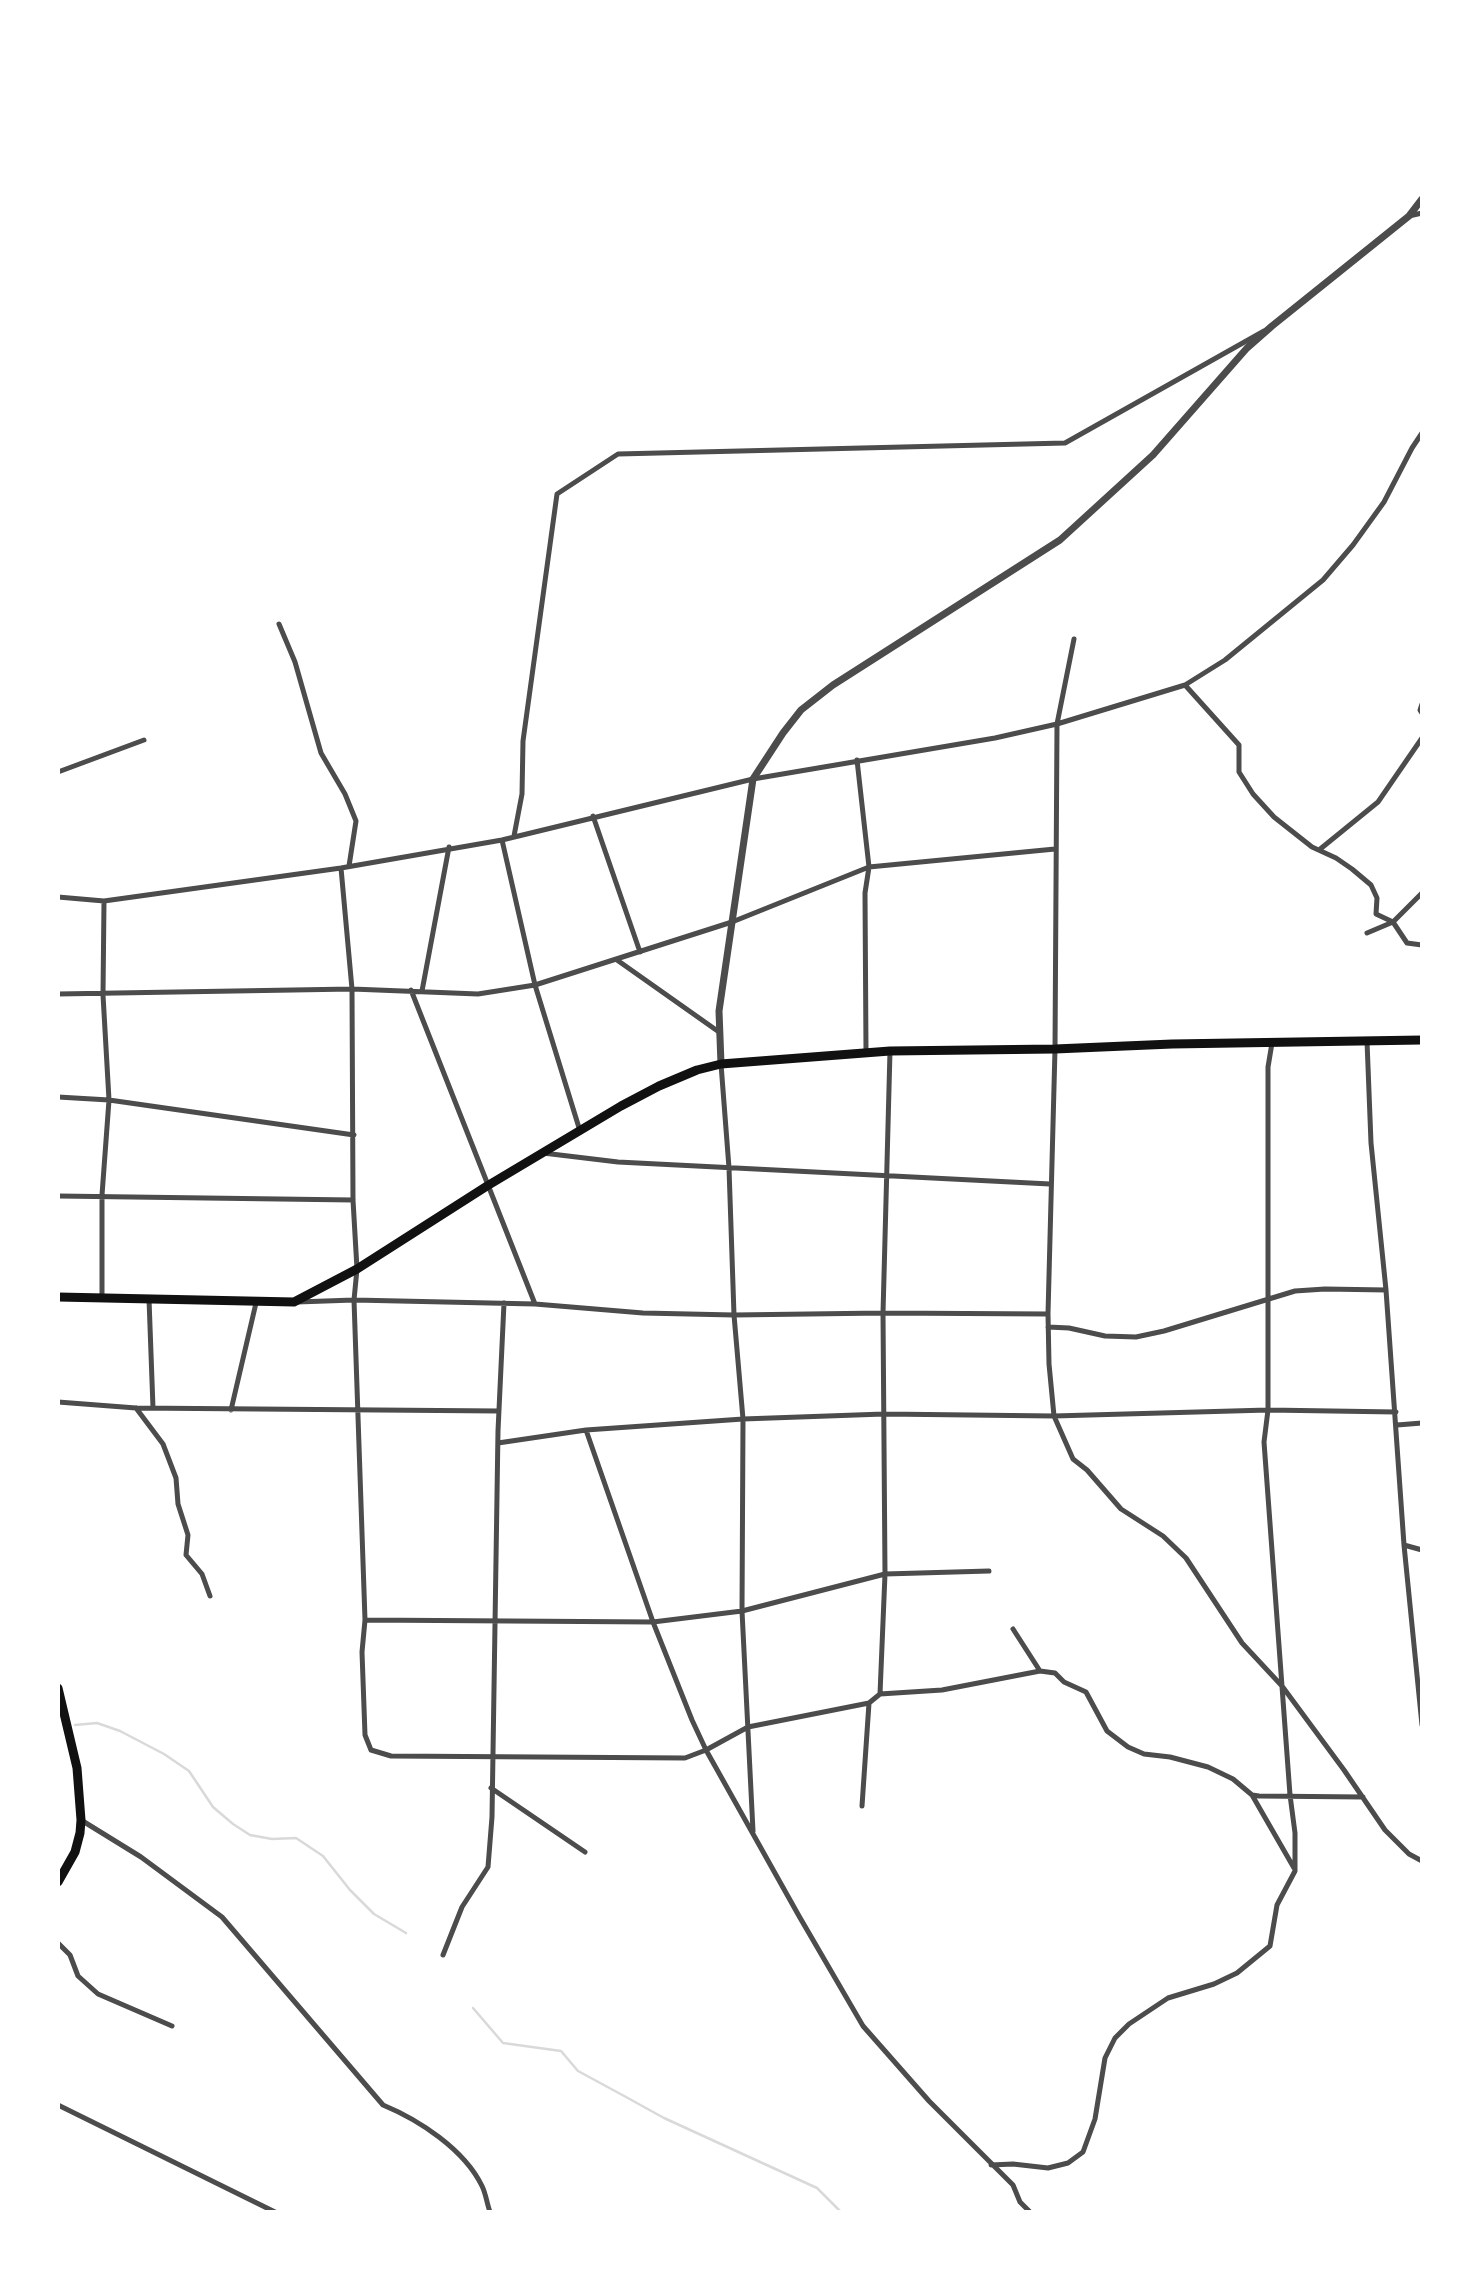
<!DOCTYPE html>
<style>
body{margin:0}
#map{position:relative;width:1480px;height:2270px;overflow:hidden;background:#fff;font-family:"Titillium Web",sans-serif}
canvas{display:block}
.frame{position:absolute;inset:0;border:60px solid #fff;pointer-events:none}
</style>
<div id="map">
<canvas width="1480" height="2270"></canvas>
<div class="frame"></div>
</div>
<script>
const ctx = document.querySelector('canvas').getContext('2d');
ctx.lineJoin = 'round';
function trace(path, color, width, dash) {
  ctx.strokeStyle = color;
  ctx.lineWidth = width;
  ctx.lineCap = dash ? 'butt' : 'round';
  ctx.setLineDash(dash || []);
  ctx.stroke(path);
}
const stream = new Path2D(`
 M75,1725L97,1723L120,1731L164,1754L189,1771L213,1807L233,1824L250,1835L272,1839L296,1838L323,1856L350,1890L374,1914L406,1933
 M473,2008L503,2043L561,2051L578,2071L626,2097L664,2118L817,2188L841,2212`);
const minor = new Path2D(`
 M1409,216L1422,213
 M279,624L295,662L321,753L345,794L356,821L349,866
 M1074,639L1057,724L1055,1049L1048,1314L1049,1364L1054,1416L1073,1459L1087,1470L1121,1509L1163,1536L1186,1558L1242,1643L1282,1686L1344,1770L1385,1830L1409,1854L1422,1861
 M1185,685L1239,745V772L1253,794L1274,817L1312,847L1336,858L1352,869L1371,885L1377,898L1376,914L1393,922L1407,943L1422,945
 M1422,704L1420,710L1422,713
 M857,760L869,867L865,893L866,1052
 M58,772L144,740
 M593,816L640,952
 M514,836L522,794L523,741L557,494L618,454L1065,443L1264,331
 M502,840L535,985L580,1131
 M1319,850L1378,802L1422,738
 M341,868L352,989L353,1200L357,1269L354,1300L365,1620L362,1652L365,1735L371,1750L391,1756L685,1758L706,1750L748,1727L869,1703
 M58,897L104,901L341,868L502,840L753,779L995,738L1057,724L1185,685L1225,660L1323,580L1353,545L1384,502L1412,448L1422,433
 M1367,933L1393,922L1422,893
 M617,960L719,1032
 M411,990L535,1304
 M422,991L449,847
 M58,994L352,989L478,994L535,985L732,922L869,867L1055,849
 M1367,1041L1371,1143L1386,1290L1404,1545L1422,1725
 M721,1064L729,1168L734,1315L743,1419L742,1611L753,1831
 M58,1097L109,1100L354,1135
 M543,1153L618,1162L1050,1184
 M58,1196L353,1200
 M102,1297V1195L109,1100L103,995L104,901
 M149,1299L153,1408
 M297,1302L354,1300L535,1304L643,1313L734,1315L883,1313L1048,1314
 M1048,1327L1069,1328L1105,1336L1136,1337L1164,1331L1295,1291L1325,1289L1386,1290
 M58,1402L136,1408L499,1411
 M136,1408L163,1444L176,1478L178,1504L188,1535L186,1555L202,1574L210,1596
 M231,1410L256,1303
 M1397,1425L1422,1423
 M586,1430L653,1622L692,1720L706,1750L799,1916L863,2026L929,2101L1013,2185L1020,2202L1030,2212
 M498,1443L586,1430L743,1419L884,1414L1054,1416L1268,1410L1396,1412
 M1404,1545L1422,1550
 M365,1620L653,1622L742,1611L885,1574L989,1571
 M1040,1671L1055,1673L1064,1682L1086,1692L1107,1731L1128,1747L1144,1754L1170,1757L1208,1767L1233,1779L1252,1795L1259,1796L1363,1797
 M880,1694L942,1690L1040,1671L1013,1629
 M491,1788L585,1852
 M1252,1795L1294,1868
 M862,1806L869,1703L880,1694L885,1574L883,1313L890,1051
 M81,1820L141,1857L222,1917L383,2105C419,2120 464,2149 482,2186C486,2194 487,2204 490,2212
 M58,1943L70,1955L78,1976L98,1994L172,2026
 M443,1955L462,1907L488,1867L492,1817L498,1431L504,1303
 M58,2105L275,2212
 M991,2165L1013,2164L1048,2168L1068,2163L1083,2152L1095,2119L1105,2058L1115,2038L1129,2024L1168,1998L1214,1984L1237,1973L1270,1946L1277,1905L1295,1871V1833L1290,1795L1264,1442L1268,1410V1067L1272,1043`);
const tertiary = new Path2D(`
 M721,1064L719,1011L753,779L783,733L801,710L833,685L1060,540L1153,455L1247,348L1272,326L1409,216L1422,199`);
const primary = new Path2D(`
 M58,1297L294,1302L357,1269L487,1186L621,1106L659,1086L697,1070L721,1064L890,1051L1055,1049L1172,1044L1422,1040
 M58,1688L77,1768L81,1820L80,1833L75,1852L58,1882`);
trace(stream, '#d9d9d9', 2.5);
trace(minor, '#4c4c4c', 5);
trace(tertiary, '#4c4c4c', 7);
trace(primary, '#111', 9);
</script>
